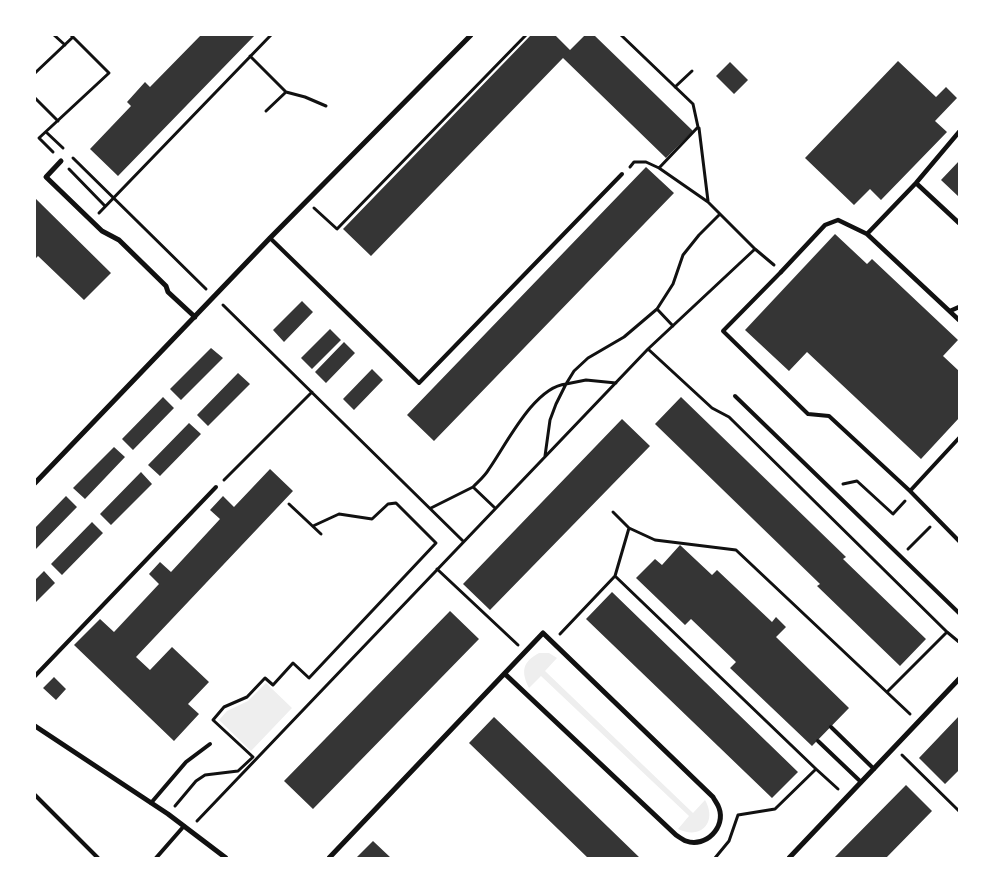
<!DOCTYPE html>
<style>
body{margin:0}
#map{position:relative;width:994px;height:893px;overflow:hidden;background:#fff;font-family:Jost,sans-serif}
canvas{display:block}
.frame{position:absolute;inset:0;border:36px solid #fff;pointer-events:none}
</style>
<div id="map">
<canvas width="994" height="893"></canvas>
<div class="frame"></div>
</div>
<script>
const ctx = document.querySelector('canvas').getContext('2d');
ctx.lineJoin = 'round';
function fill(path, color) {
  ctx.fillStyle = color;
  ctx.fill(path, 'evenodd');
}
function trace(path, color, width, dash) {
  ctx.strokeStyle = color;
  ctx.lineWidth = width;
  ctx.lineCap = dash ? 'butt' : 'round';
  ctx.setLineDash(dash || []);
  ctx.stroke(path);
}
const green = new Path2D(`
 M539,653H549L557,658L545,671L693,813L705,800C718,823 700,840 678,829L689,816L541,676L529,688C521,672 522,662 539,653Z
 M266,683L292,708L251,751L219,720L227,711L248,701Z`);
const building = new Path2D(`
 M201,35H255L118,176L90,149L131,106L127,102L145,82L150,87Z
 M531,35H555L570,50L585,35H594L693,131L666,158L563,58L371,256L343,229Z
 M898,61L936,97L946,87L957,98L935,121L947,132L881,200L870,189L854,205L805,158Z
 M730,62L748,80L734,94L716,76Z
 M959,161V197L941,180Z
 M646,167L674,193L434,441L407,415Z
 M35,198L111,273L84,300L38,256L35,259Z
 M835,234L867,264L872,259L958,340L943,356L959,371V418L921,459L807,352L789,371L745,330Z
 M302,301L313,312L284,342L273,330Z
 M330,329L341,340L312,369L301,358Z
 M344,342L355,353L326,383L315,372Z
 M211,348L223,358L181,400L170,389Z
 M372,369L383,380L354,410L343,399Z
 M238,373L250,384L208,426L197,415Z
 M163,397L174,408L133,450L122,439Z
 M681,397L846,557L843,559L926,639L900,666L817,586L820,584L655,424Z
 M622,419L650,446L490,610L463,584Z
 M189,423L201,434L160,476L148,465Z
 M114,447L125,457L85,499L73,488Z
 M270,469L293,491L136,657L150,670L172,647L209,682L188,704L199,714L174,741L74,645L100,619L114,632L159,584L149,574L160,562L171,572L220,519L210,510L223,496L234,507Z
 M141,472L152,484L111,525L100,514Z
 M66,496L77,507L35,550V528Z
 M92,522L103,533L62,575L51,564Z
 M680,545L712,575L717,570L772,622L776,617L786,627L776,637L849,708L812,746L730,668L736,662L691,619L685,625L636,578L655,559L662,565Z
 M44,571L55,583L35,603V580Z
 M612,592L798,772L772,798L586,619Z
 M450,611L479,639L313,809L284,781Z
 M54,677L66,689L56,700L43,688Z
 M959,716V770L945,784L919,758Z
 M494,717L544,765L640,858H588L469,743Z
 M906,785L932,811L886,858H834Z
 M373,841L391,858H356Z`);
const path = new Path2D(`
 M54,35L65,45
 M621,35L693,104L698,127L659,168
 M250,56L286,92
 M35,73L73,37
 M675,87L692,71
 M35,98L58,121
 M266,111L286,92L305,97L326,106
 M699,128L708,201
 M46,132L63,148
 M53,152L39,138L109,73L71,35
 M73,158L206,289
 M630,167L634,162H646L659,168L708,202L755,249
 M69,169L105,206
 M314,208L337,229L526,35
 M99,213L271,35
 M223,305L463,541
 M657,309L673,326
 M648,349L712,408L729,417L947,632
 M545,456L550,420L556,404L566,384L586,380L616,383
 M224,480L312,392
 M843,484L857,481L893,514L905,501
 M473,487C479,481 485,476 489,469C506,445 534,387 566,384L574,371L588,358L624,337L657,309L673,284L683,255L699,235L720,214
 M289,504L321,534
 M431,508L473,487L495,508
 M629,528L655,540L736,550L910,714
 M908,549L930,527
 M437,569L518,645
 M615,576L816,769
 M560,634L615,576L629,528L613,512
 M887,692L947,632L959,642
 M902,755L959,811
 M175,806L196,781L205,775L238,771L253,757L213,720L224,707L247,697L265,678L273,685L293,663L309,678L436,543L396,503L388,504L372,519L339,514L313,526
 M197,821L648,349L755,249L774,265
 M715,858L729,841L738,815L775,809L816,769L838,789`);
const service = new Path2D(`
 M270,238L419,383L622,174
 M781,272L723,331L808,414L829,416L910,491L959,541
 M735,396L959,613
 M910,491L959,438
 M35,676L216,487
 M831,727L874,769
 M818,741L861,782
 M35,795L98,858
 M151,803L186,762L210,744
 M156,858L184,826`);
const pedestrian = new Path2D(`
 M916,183L959,223
 M867,234L916,183L959,132
 M781,272L825,225L838,220L867,234L959,320
 M950,311L959,307`);
const minor = new Path2D(`
 M61,161L46,177L102,231L119,240L166,286L168,292L195,317
 M35,483L270,238L471,35
 M35,726L168,814L226,858
 M329,858L543,633L713,797C715,801 718,804 719,808C726,827 706,848 686,841C683,840 679,837 676,835L505,674
 M789,858L959,679`);
fill(green, '#eee');
fill(building, '#353535');
trace(path, '#111', 3);
trace(service, '#111', 4);
trace(pedestrian, '#111', 4.5);
trace(minor, '#111', 5);
</script>
